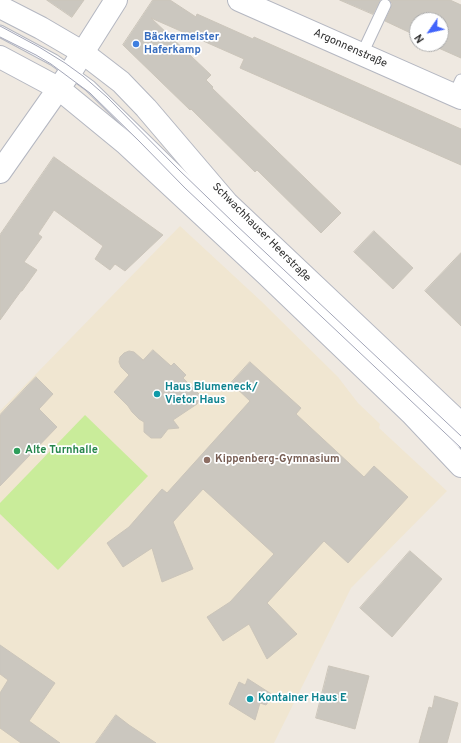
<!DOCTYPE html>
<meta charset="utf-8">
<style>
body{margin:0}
#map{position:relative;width:461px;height:743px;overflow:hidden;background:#efe9e1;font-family:Overpass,sans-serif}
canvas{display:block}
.north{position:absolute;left:409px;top:12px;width:40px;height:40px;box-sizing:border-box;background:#fff;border:1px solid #ababab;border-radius:50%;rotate:236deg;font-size:11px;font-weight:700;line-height:16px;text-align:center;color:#2e2e2e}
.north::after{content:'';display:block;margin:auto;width:14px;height:18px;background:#4264fb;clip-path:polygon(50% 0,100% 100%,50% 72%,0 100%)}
</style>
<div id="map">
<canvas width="461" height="743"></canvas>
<div class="north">N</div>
</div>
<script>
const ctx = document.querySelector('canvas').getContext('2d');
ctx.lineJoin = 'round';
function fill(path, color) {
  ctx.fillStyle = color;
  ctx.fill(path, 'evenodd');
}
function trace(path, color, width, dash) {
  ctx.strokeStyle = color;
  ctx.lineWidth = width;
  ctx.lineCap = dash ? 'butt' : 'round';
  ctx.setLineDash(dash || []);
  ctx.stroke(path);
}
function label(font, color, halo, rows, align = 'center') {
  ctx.font = font + ' Overpass,sans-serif';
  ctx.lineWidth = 3.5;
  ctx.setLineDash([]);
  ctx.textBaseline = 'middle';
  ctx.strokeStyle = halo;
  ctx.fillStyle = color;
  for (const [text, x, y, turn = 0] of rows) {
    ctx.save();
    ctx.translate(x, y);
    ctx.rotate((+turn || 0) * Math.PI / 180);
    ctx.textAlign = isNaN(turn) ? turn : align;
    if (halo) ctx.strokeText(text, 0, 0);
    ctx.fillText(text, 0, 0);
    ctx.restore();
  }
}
const education = new Path2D(`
 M180,226L261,301L338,377L358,403L380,424L379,428L447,491L351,588L274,743H0V411Z`);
const pitch = new Path2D(`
 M85,415L148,476L58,570L0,514V503Z`);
const building = new Path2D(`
 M47,0H84L72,17Z
 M153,0H170L196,17L197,14L253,39L254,37L461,129V165L240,68L244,59L151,18L211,75L206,80L213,87L212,88L341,213L321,233L257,170L255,172L191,109L190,110L123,45Z
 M340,0H380L373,14Z
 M390,0H450L461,5V58L434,46L435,44H441V20H417V36L385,21L391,8L392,4Z
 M54,157L163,235L125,271L115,264L110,270L95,259L103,246L54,210L38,234L42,237L24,262L37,270L22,291H21L0,320V235Z
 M374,231L413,268L393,289L354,252Z
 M461,253V326L425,291Z
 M153,350L171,366L174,363L186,375L183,378L200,395L197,399L199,401L197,404L173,420L179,428L168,429L161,438H151L144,432V422L139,419L132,412L128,406L114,392L129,375L121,367L119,362L120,357L124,353L129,351L134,352L143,360Z
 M250,362L301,408L296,414L364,477L374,466L408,497L348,563L324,541L267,603L297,634L267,659L249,624L223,641L207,617L230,602L274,554L203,489L173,522L193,569L162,582L152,548L123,567L107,543L129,527L162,489L167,493L250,401L231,383Z
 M36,377L53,394L39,409L57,427L0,486V415Z
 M410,551L442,579L392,637L360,608Z
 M0,645L55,683L29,721L60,743H21L0,728V693L8,680L0,674Z
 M329,666L369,676L355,729L316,718Z
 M248,679L273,695L266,705L260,703L255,720L229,704L239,682L245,685Z
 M435,696L458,703L447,743H419L429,707L432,708Z
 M116,715L129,725L156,743H96Z`);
const service = new Path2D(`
 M0,31L54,60L90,86L225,218L461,442
 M362,54L385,5
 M454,95L461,80`);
const minor = new Path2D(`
 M239,0L461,98
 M0,172L73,68L116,0`);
const secondary = new Path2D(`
 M0,7L41,28L82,52L121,82L146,108L227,203L461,424
 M0,57L58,88L125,143L266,274L411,413L461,466`);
const tram = new Path2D(`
 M0,26L39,47L65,63L83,76L107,97L179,170L235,224L461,436
 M0,37L36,55L51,64L90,93L139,141L185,188L461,448`);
const markers = [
 [136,44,4,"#3f7fe0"],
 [157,394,4,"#0f9aa8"],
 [17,451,4,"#2e9e5b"],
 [207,460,4,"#8d6e63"],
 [250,699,4,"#0f9aa8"]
];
const shopNames = [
 ["Bäckermeister",144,38],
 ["Haferkamp",144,51]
];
const streetNames = [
 ["Argonnenstraße",350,49,24],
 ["Schwachhauser Heerstraße",261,233,45]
];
const cultureNames = [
 ["Haus Blumeneck/",165,388],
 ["Vietor Haus",165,401],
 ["Kontainer Haus E",258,699]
];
const leisureNames = [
 ["Alte Turnhalle",25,451]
];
const educationNames = [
 ["Kippenberg-Gymnasium",215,460]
];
fill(education, '#f0e6d1');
fill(pitch, '#c9ec9a');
fill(building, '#cbc7bf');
trace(building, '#cbc5ba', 1);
trace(service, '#b4b7c1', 13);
trace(minor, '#b4b7c1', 24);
trace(secondary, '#b4b7c1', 24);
trace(service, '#fff', 11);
trace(minor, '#fff', 22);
trace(secondary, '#fff', 22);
trace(tram, '#a3a6b8', 1);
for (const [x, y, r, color] of markers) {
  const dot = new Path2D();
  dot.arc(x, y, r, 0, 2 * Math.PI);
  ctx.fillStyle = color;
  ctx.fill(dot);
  trace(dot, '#fff', 1.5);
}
label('bold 11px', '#366cbe', '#fff', shopNames, 'left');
label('11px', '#2e2e2e', '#fff', streetNames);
label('bold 11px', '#0d838f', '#fff', cultureNames, 'left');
label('bold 11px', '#27864d', '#fff', leisureNames, 'left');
label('bold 11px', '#785e54', '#fff', educationNames, 'left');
</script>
